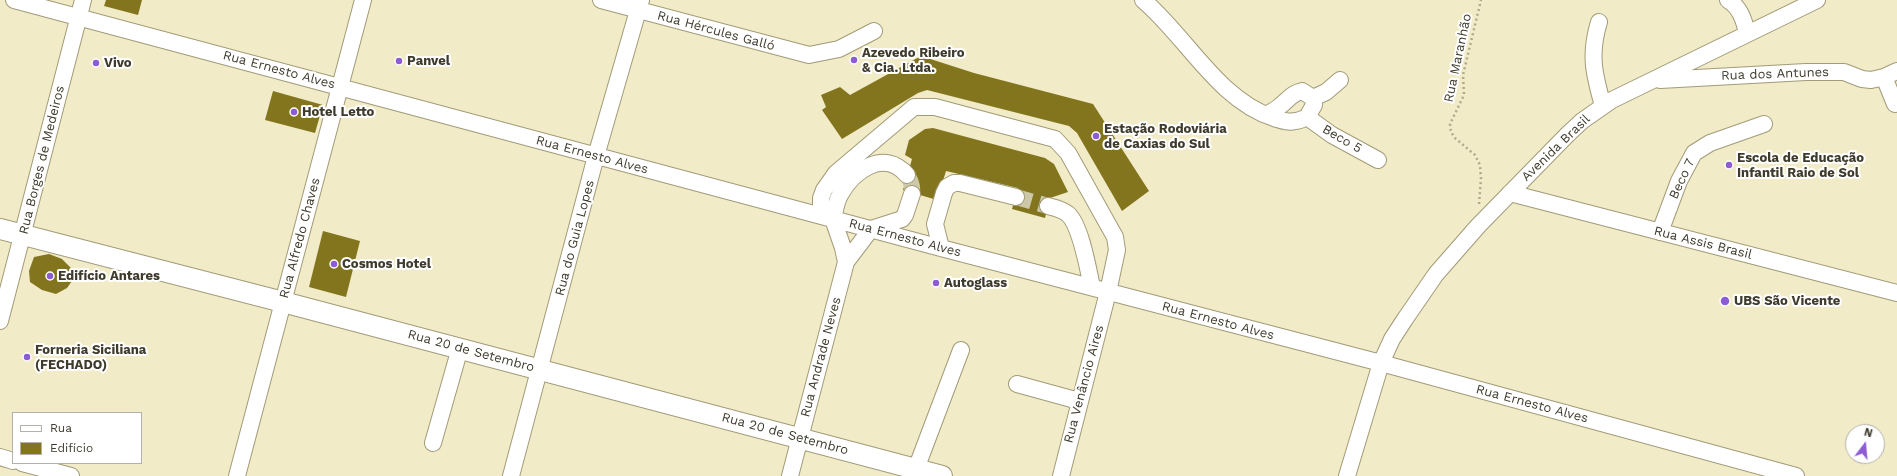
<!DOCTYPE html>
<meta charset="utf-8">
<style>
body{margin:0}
#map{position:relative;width:1897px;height:476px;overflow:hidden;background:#f1ebc7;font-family:"Work Sans",sans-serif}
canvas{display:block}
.legend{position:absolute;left:12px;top:412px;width:130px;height:52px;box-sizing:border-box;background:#fff;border:1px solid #b2b1ab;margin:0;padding:5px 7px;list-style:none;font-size:12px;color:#3e3b2d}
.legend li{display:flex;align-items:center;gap:8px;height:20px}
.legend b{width:20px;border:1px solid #b2b1ab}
.north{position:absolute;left:1845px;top:424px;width:40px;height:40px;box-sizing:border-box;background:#fff;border:1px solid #b2b1ab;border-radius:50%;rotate:16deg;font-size:11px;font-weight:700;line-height:16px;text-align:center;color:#3e3b2d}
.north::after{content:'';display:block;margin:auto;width:14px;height:18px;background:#8c5cd5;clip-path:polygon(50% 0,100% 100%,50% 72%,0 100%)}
</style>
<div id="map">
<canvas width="1897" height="476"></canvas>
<ul class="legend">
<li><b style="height:5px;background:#fff"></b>Rua</li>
<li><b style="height:11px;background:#83751e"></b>Edifício</li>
</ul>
<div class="north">N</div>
</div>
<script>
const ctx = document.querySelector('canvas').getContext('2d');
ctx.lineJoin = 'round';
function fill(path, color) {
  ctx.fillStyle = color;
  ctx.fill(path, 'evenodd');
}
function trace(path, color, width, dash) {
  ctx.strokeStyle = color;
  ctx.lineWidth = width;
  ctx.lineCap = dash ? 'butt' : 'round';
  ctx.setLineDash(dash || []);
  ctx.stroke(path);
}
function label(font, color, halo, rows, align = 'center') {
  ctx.font = font + ' "Work Sans",sans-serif';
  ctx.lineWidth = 4;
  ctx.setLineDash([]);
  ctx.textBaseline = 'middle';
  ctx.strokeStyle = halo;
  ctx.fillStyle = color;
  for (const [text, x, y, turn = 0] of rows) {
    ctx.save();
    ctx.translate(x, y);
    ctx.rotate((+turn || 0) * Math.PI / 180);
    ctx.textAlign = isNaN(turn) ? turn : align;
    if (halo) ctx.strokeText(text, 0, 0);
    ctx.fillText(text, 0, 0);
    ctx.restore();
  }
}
const building = new Path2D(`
 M106,0H142L138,15L104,6Z
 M921,56L974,73L1093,104L1149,191L1122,211L1077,133L1069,126L927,90L918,93L842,139L822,110L826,107L821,95L840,87L850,95Z
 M273,91L323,105L315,133L265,120Z
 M933,128L1045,158L1054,164L1068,192L1050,198L1045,218L1012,209L1018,188L946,171L937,200L903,190L912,159L905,155L909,140L925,129Z
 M323,231L360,241L346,297L309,287Z
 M49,254L62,259L71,268L72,281L67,288L56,294L42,290L30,282L29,271L34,257Z`);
const minorTunnel = new Path2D(`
 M907,175C911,181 913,186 912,194
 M1016,197L1048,206`);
const path = new Path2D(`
 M1479,204L1481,179L1480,165L1475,155L1455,138L1451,132L1450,124L1464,95L1463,75L1481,0`);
const minor = new Path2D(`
 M14,0L941,248L1381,363L1796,476
 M601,0L809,55L839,49L874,31
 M1143,0C1186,36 1218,100 1274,118C1281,120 1288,123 1295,121C1299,121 1303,119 1307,117L1314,105L1313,98L1302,91C1292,93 1288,100 1280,106C1276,110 1271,112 1266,115
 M1728,0C1740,7 1744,20 1747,33
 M1599,22C1589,55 1594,74 1603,106
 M1884,77L1895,104
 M1660,80L1806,72H1844L1862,79L1871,80L1884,77L1897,71
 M1313,98L1326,92L1340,80
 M1307,117L1332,135L1378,160
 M1510,193L1897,293
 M1048,206C1056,208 1062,209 1068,214C1081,226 1088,269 1092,287
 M833,219C835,211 836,202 840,195C853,171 884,148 907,175
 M1660,232L1679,181L1694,153L1710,143L1764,124
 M941,248L935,224L944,193L947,187L954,183H960L1016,197
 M846,262L871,229L902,219L905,215L912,194
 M0,321L83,0
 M1017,384L1079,401
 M433,443L460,348
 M0,457L13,461
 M22,463L71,476
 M916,469L961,350
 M237,476L363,0
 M511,476L596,156L641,0
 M790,476L846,262L843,248L833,219L824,212L821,206V198L824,190L836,173L914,107H935L1055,139L1068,153L1115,237L1117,250L1108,292L1061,476
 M1347,476L1381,363L1392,339L1405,319L1436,274L1478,226L1568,134L1582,121L1612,100L1817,0`);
const major = new Path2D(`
 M0,229L283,302L942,476`);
const markers = [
 [854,60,4,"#8c5cd5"],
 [399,61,4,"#8c5cd5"],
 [96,63,4,"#8c5cd5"],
 [294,112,4,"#8c5cd5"],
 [1096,136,4,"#8c5cd5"],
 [1729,165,4,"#8c5cd5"],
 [334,264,4,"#8c5cd5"],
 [50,276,4,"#8c5cd5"],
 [936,283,4,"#8c5cd5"],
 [1725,301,5,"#8c5cd5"],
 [27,357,4,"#8c5cd5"]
];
const streetNames = [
 ["Rua Hércules Galló",716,31,15],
 ["Rua Maranhão",1458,58,-78],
 ["Rua Ernesto Alves",279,70,15],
 ["Rua dos Antunes",1775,74,-2],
 ["Beco 5",1342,139,30],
 ["Avenida Brasil",1556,148,-44],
 ["Rua Ernesto Alves",592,155,15],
 ["Rua Borges de Medeiros",42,160,-76],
 ["Beco 7",1682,179,-65],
 ["Rua Alfredo Chaves",300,238,-75],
 ["Rua do Guia Lopes",575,238,-75],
 ["Rua Ernesto Alves",905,238,15],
 ["Rua Assis Brasil",1703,243,14],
 ["Rua Ernesto Alves",1218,321,15],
 ["Rua 20 de Setembro",471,351,15],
 ["Rua Andrade Neves",821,357,-75],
 ["Rua Venâncio Aires",1084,384,-75],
 ["Rua Ernesto Alves",1532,404,15],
 ["Rua 20 de Setembro",785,434,15]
];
const poiNames = [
 ["Azevedo Ribeiro",862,53],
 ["& Cia. Ltda.",862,68],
 ["Panvel",407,61],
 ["Vivo",104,63],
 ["Hotel Letto",302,112],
 ["Estação Rodoviária",1104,129],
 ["de Caxias do Sul",1104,144],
 ["Escola de Educação",1737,158],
 ["Infantil Raio de Sol",1737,173],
 ["Cosmos Hotel",342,264],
 ["Edifício Antares",58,276],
 ["Autoglass",944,283],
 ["UBS São Vicente",1734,301],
 ["Forneria Siciliana",35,350],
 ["(FECHADO)",35,365]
];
fill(building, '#83751e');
trace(minorTunnel, '#cdc8a8', 16, [16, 8]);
trace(minor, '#a19b79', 18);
trace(major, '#a19b79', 22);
trace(path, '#afaa8e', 2.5, [2, 3]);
trace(minor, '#fff', 16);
trace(major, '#fff', 20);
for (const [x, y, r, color] of markers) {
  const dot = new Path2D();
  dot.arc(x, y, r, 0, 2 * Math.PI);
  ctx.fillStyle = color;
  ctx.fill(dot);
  trace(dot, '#fff', 1.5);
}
label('13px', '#3e3b2d', '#fff', streetNames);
label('bold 13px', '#3e3b2d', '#fff', poiNames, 'left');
</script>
